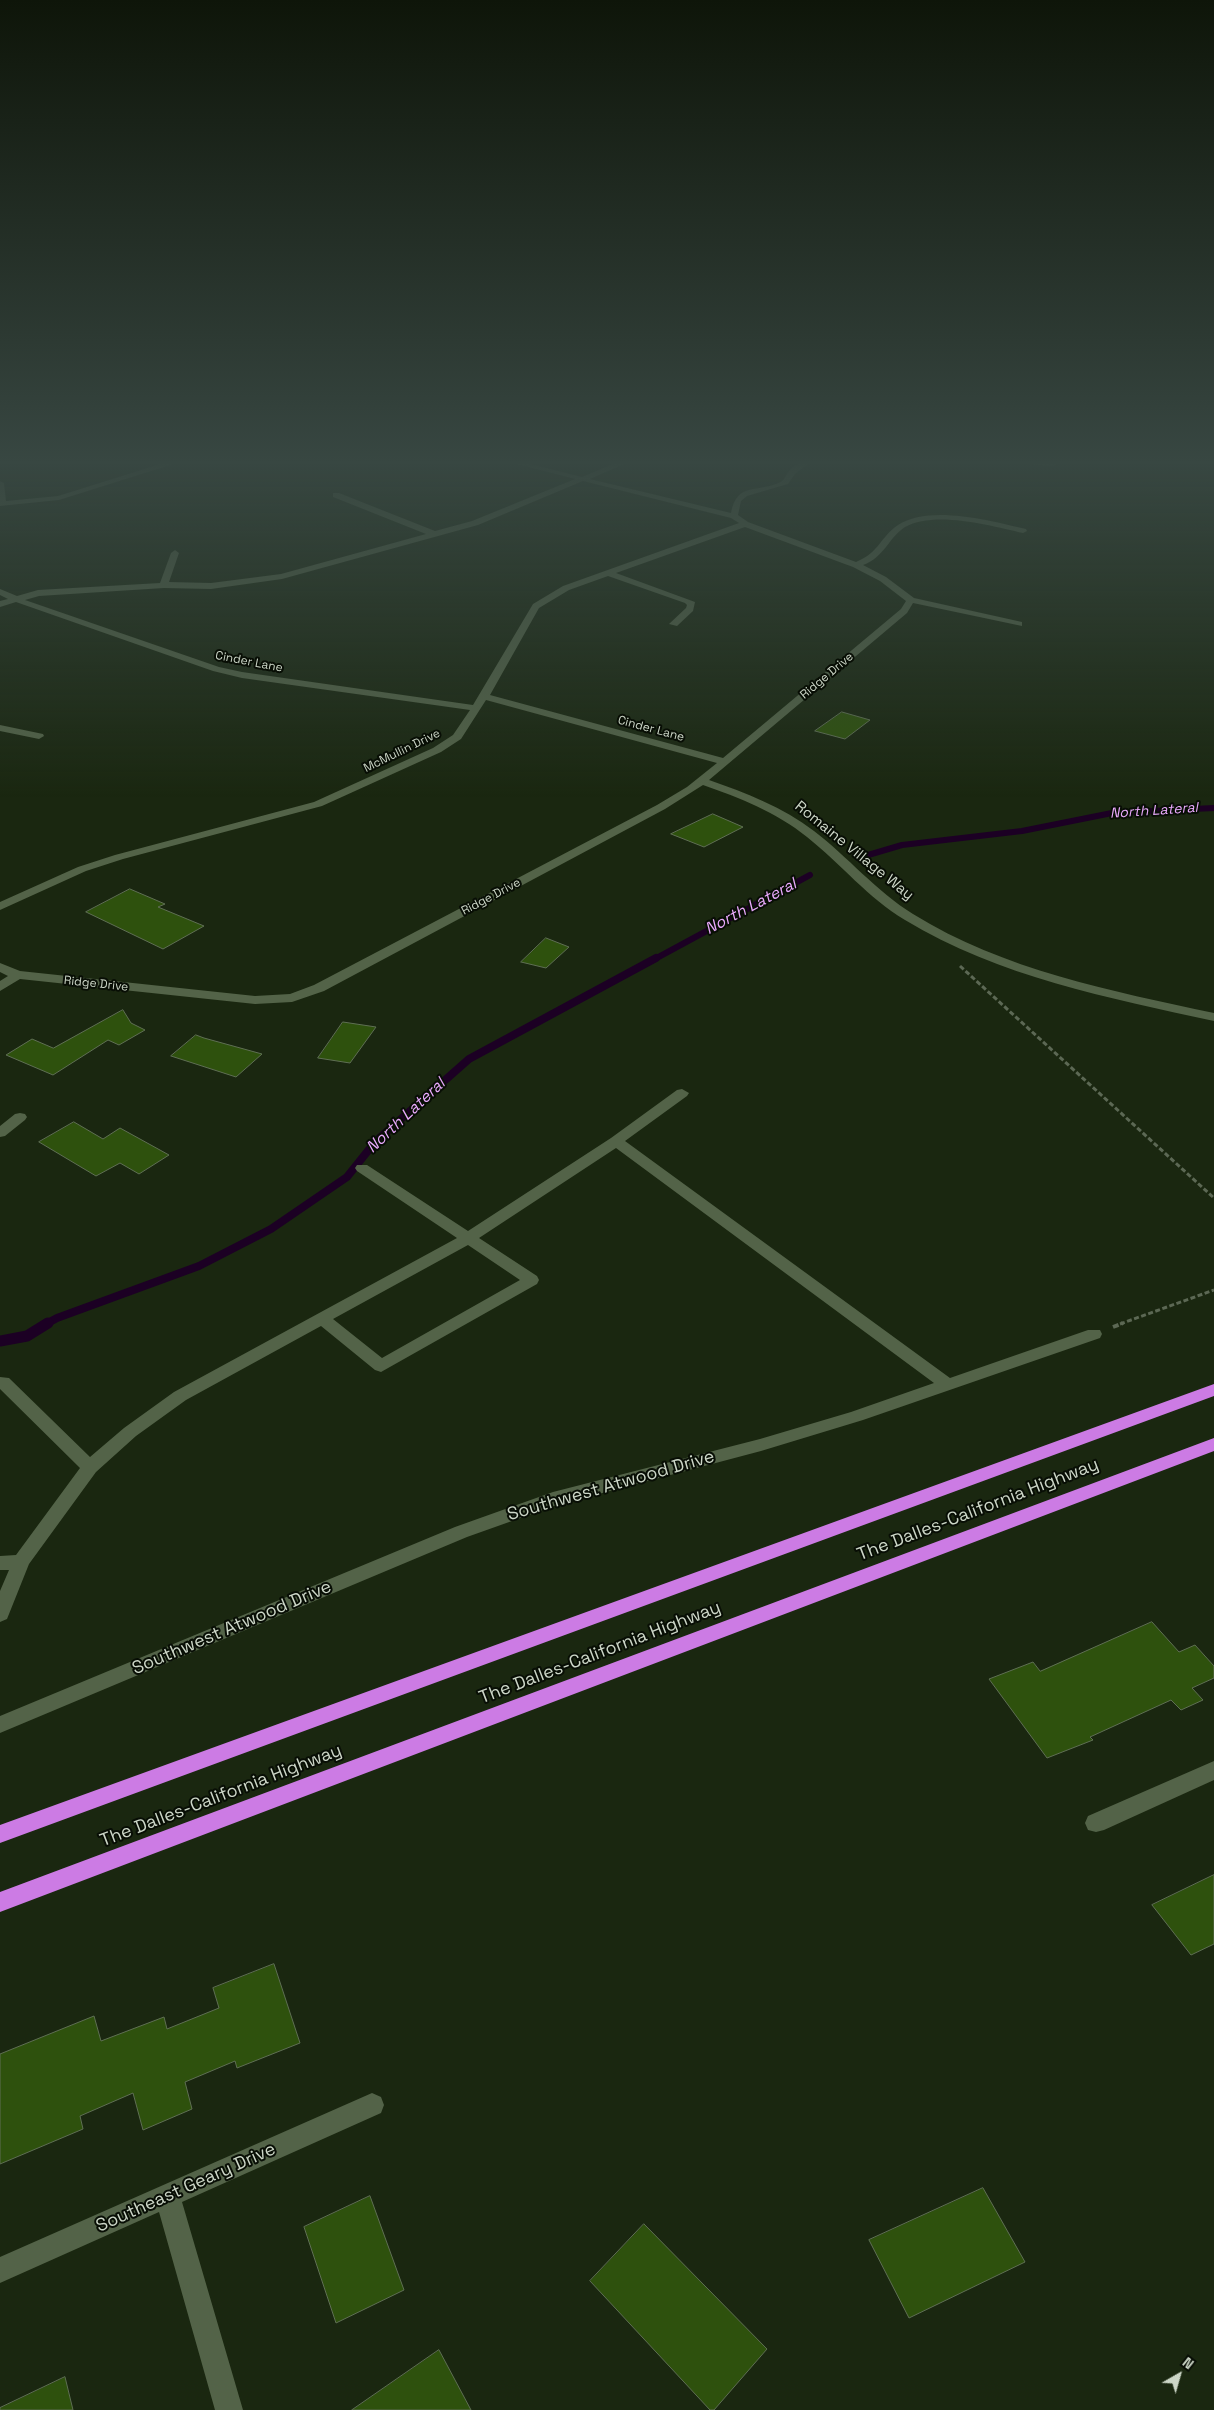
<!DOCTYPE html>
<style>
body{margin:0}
#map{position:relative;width:1214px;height:2410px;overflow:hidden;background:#1a2710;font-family:"Space Grotesk",sans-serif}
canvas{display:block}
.north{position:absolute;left:1154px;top:2350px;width:50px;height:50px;-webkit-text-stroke:4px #080e05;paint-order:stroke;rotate:38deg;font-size:14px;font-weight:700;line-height:20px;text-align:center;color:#ccd6c7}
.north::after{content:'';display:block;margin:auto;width:18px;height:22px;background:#ccd6c7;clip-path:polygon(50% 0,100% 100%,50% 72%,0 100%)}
</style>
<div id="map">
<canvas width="1214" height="2410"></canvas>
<div class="north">N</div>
</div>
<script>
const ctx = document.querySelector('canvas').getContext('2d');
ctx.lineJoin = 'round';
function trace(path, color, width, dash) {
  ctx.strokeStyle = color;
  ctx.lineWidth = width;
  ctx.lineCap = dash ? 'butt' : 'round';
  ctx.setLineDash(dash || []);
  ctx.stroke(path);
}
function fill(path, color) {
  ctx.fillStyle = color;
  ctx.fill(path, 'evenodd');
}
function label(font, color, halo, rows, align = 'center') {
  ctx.font = font + ' "Space Grotesk",sans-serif';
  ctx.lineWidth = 4;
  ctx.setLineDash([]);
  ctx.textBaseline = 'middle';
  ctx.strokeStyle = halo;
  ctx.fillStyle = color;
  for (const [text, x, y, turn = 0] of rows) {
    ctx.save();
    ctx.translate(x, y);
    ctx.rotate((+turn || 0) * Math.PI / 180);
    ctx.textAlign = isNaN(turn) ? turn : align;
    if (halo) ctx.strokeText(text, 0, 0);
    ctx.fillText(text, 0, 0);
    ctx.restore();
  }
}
const streamFar2 = new Path2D(`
 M858,858L902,845L1022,831L1112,813L1214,808
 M653,960L810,875`);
const streamFar1 = new Path2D(`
 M46,1324L57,1318L199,1266L271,1229L347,1177L375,1142L469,1059L656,958`);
const stream = new Path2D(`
 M0,1341L27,1336L48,1323`);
const building = new Path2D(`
 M842,712L870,720L845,739L815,731Z
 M713,814L743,827L704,847L671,834Z
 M130,889L165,904L158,907L204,926L163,949L86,912Z
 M546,938L569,947L546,968L521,962Z
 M123,1010L131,1023L145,1030L119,1045L108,1040L53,1075L6,1055L32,1039L53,1048Z
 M343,1022L376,1027L350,1063L318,1058Z
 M196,1035L204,1038L262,1054L236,1077L171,1056Z
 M74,1122L103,1139L120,1128L169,1155L139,1174L120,1163L96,1176L39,1142Z
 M1152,1622L1179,1652L1195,1645L1214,1666V1678L1192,1688L1203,1700L1181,1710L1171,1700L1090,1737L1093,1740L1047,1758L989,1679L1033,1662L1040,1671Z
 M1214,1875V1944L1191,1955L1152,1905Z
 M274,1964L300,2043L237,2068L235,2061L185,2082L192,2109L143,2130L133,2093L80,2116L83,2129L0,2164V2054L94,2016L101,2041L164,2017L167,2029L219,2008L213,1988Z
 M983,2188L1025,2262L909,2318L869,2240Z
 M370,2196L404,2290L336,2323L304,2227Z
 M644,2224L767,2349L714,2410H710L590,2281Z
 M439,2350L471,2410H352Z
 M65,2377L73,2410H0V2408Z`);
const pathFar1 = new Path2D(`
 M960,966L1214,1198
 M1120,1324L1214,1290`);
const path = new Path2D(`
 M1113,1327L1123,1323`);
const minor = new Path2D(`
 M173,460L180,462L59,500L0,506V481L4,483L6,501L58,496Z
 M501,460H515L582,477L622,460H633L590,479L731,513C737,480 760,494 782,481C785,479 786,474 789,471C795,464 803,460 813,460L795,474L788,484L747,496L741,501L738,515L748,522L856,562C880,552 880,537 898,525C929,504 992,521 1026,529L1027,531L1023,533C992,526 935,510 905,527C888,538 885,557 863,565L886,577L914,598L1022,622V626L913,603L907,613L709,780C746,793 783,807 814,831C848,857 876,891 913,914C1003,970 1112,991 1214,1013V1021C1109,998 999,977 905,920C868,898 841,864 807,837C776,812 740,798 703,785L665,809L324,991L292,1002L255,1004L20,979L0,991V981L8,976L0,972V963L20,971L255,996L290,994L314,985L657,805L687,787L717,763L486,700L461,739L441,752L322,806L123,859L86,871L0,910V902L78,867L115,855L314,802L433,748L453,735L470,710L242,678L213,671L16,602L0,607V601L8,599L0,595V589L17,596L38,590L160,583L171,553L175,550L179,553L169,582L211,583L281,574L426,534L333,497V493H339L435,531L472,521L575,479ZM583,481L731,518L739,523L563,586L533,604L473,705L242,672L219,667L25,600L39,596L164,588L211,589L282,579L478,525ZM745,527L853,567L880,581L906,601L901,609L723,758L490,695L539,608L569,590L608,576L685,603L687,605L686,608L669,624L677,626L693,611L695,602L616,573Z
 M980,460C996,460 1046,457 1057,464L1053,466Z
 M0,725L43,734L44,736L39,739L0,731Z
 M682,1089L689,1093L687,1096L625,1141L950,1378L1088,1330H1100L1102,1334L1100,1338L863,1420L761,1451L557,1505L467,1537L0,1733V1716L455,1527L553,1492L760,1439L851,1412L934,1383L616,1148L479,1238L537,1276L539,1280L537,1284L381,1372L375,1370L321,1326L186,1400L136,1436L96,1472L29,1564L7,1619L0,1622V1591L9,1570H0V1556L16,1555L80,1468L0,1389V1377L9,1378L90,1457L124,1428L174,1392L457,1238L357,1171L355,1168L357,1165H367L468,1231L611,1138L677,1090ZM468,1245L520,1280L382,1358L333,1319Z
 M20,1113L25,1114L27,1117L25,1120L5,1136L0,1137V1126L15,1114Z
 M1214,1761V1780L1104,1830L1096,1832L1088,1830L1085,1823L1088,1816Z
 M372,2093L381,2097L384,2105L381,2113L182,2202L243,2410H215L159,2212L0,2283V2257Z`);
const highway = new Path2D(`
 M1214,1384V1396L0,1843V1825Z
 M1214,1438V1451L0,1912V1892Z`);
const farStreetnames = [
 ["Cinder Lane",249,662,11],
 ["Ridge Drive",827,676,-40],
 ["Cinder Lane",651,729,15],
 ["McMullin Drive",402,751,-26],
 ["Ridge Drive",491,897,-28],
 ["Ridge Drive",96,984,6]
];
const farWaternames = [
 ["North Lateral",1154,811,-4]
];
const streetNames = [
 ["Romaine Village Way",854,851,39]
];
const waterNames = [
 ["North Lateral",751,907,-28],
 ["North Lateral",406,1116,-43]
];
const nearStreetnames = [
 ["Southwest Atwood Drive",611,1486,-16],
 ["The Dalles-California Highway",978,1510,-21],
 ["Southwest Atwood Drive",232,1628,-23],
 ["The Dalles-California Highway",600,1653,-21],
 ["The Dalles-California Highway",221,1796,-21],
 ["Southeast Geary Drive",186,2188,-24]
];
trace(streamFar2, '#1c0024', 6);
trace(streamFar1, '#1c0024', 8);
trace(stream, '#1c0024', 11);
fill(building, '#2e510d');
trace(building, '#5f6f54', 1);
trace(pathFar1, '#5c6854', 3, [5, 2.5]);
trace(path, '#5c6854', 4, [6, 3]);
fill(minor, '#536348');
fill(highway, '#cc7be4');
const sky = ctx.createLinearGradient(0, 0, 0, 798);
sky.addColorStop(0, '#0e1509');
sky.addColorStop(0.58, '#384742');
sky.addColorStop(1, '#38474200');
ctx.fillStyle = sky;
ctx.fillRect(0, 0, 1214, 798);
label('12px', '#ccd6c7', '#080e05', farStreetnames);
label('italic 14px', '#eaaafd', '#080e05', farWaternames);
label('15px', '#ccd6c7', '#080e05', streetNames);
label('italic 16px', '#eaaafd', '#080e05', waterNames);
label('18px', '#ccd6c7', '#080e05', nearStreetnames);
</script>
